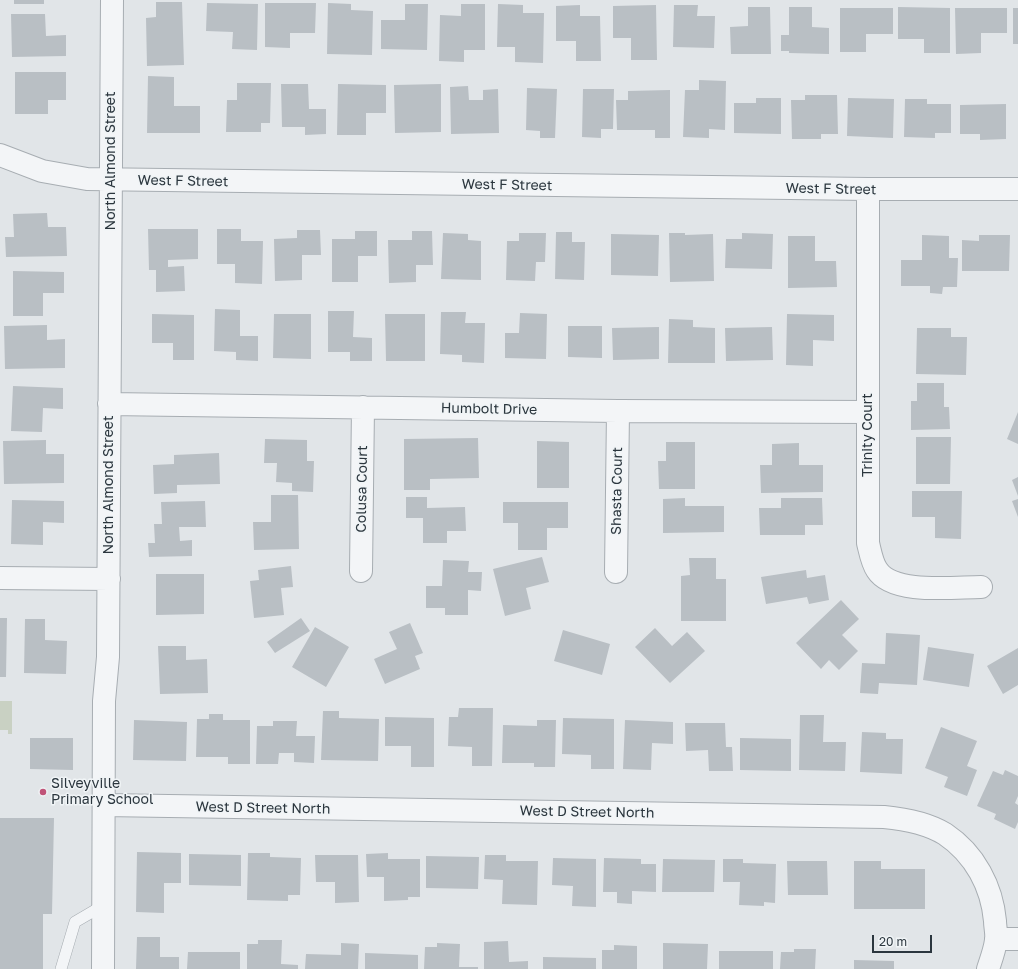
<!DOCTYPE html>
<style>
body{margin:0}
#map{position:relative;width:1018px;height:969px;overflow:hidden;background:#e1e5e8;font-family:"Golos Text",sans-serif}
canvas{display:block}
.scale{position:absolute;left:872px;top:935px;width:60px;height:18px;box-sizing:border-box;border:2px solid #2b363e;border-top:0;padding-left:5px;font-size:12px;line-height:14px;white-space:nowrap;color:#2b363e;-webkit-text-stroke:3px #f0f4f6;paint-order:stroke}
</style>
<div id="map">
<canvas width="1018" height="969"></canvas>
<div class="scale">20 m</div>
</div>
<script>
const ctx = document.querySelector('canvas').getContext('2d');
ctx.lineJoin = 'round';
function fill(path, color) {
  ctx.fillStyle = color;
  ctx.fill(path, 'evenodd');
}
function trace(path, color, width, dash) {
  ctx.strokeStyle = color;
  ctx.lineWidth = width;
  ctx.lineCap = dash ? 'butt' : 'round';
  ctx.setLineDash(dash || []);
  ctx.stroke(path);
}
function label(font, color, halo, rows, align = 'center') {
  ctx.font = font + ' "Golos Text",sans-serif';
  ctx.lineWidth = 3;
  ctx.setLineDash([]);
  ctx.textBaseline = 'middle';
  ctx.strokeStyle = halo;
  ctx.fillStyle = color;
  for (const [text, x, y, turn = 0] of rows) {
    ctx.save();
    ctx.translate(x, y);
    ctx.rotate((+turn || 0) * Math.PI / 180);
    ctx.textAlign = isNaN(turn) ? turn : align;
    if (halo) ctx.strokeText(text, 0, 0);
    ctx.fillText(text, 0, 0);
    ctx.restore();
  }
}
const green = new Path2D(`
 M0,701H12V734H8V730H0Z`);
const building = new Path2D(`
 M14,0H44V4H14Z
 M156,2H182L184,65L147,66L146,18L156,17Z
 M207,3L258,4L257,50L232,49L233,32L206,31Z
 M265,3H316L315,33H290V48L265,47Z
 M328,3L351,4V10L373,11L372,55L327,54Z
 M405,4H428L427,50L381,49V20H405Z
 M461,4H485V50H464V62L439,61L440,15L461,16Z
 M498,4L523,5V13H544L543,63L515,62V47H497Z
 M580,5V16H600L601,61H576V41H556V6Z
 M656,5L657,60H631V38H613V6Z
 M674,5H698L697,16H715L714,48L673,47Z
 M748,7H770L771,54H731L730,27L748,26Z
 M789,7H812V27L829,28V54L789,53V51H781V35H789Z
 M898,7L950,8V53H924V39H898Z
 M840,8H893V34H866V52H840Z
 M955,8H1007V33H981V53L956,54Z
 M1013,8H1018V44H1013Z
 M11,14H45L46,36L66,35V56L12,57Z
 M15,72H66V100H48V114H15Z
 M148,76L174,77V106H200V133H147Z
 M699,80L726,81L725,130L709,129V138L683,137L685,90H699Z
 M237,83H271L270,123H261V132H226L227,100H237Z
 M281,84H308L309,109H326V134L305,135V127H282Z
 M338,84L386,85V113H366V135H337Z
 M441,84V132L395,133L394,85Z
 M468,86L469,100H483V90L498,89L499,133L451,134L450,87Z
 M527,88L557,89L555,138H540V131L526,130Z
 M583,89H614L613,129H601V138L582,137Z
 M670,90V138H655V130H617L616,100H628V91Z
 M805,95H837L838,134H821V139H792L791,100H805Z
 M756,98H781V134L734,133V103H756Z
 M848,98L894,99L893,138L847,136Z
 M905,99H927V104H951V133H935V138L904,137Z
 M1006,104V139L980,140V134H960V105Z
 M47,213L48,227H66L67,256L6,257L5,237H14L13,214Z
 M148,229H198V259L168,260V267L184,266L185,291L156,292V270H149Z
 M217,229H241V241H263L262,284L235,283V264H217Z
 M297,230H320L321,255H302V280L275,281L274,239L297,238Z
 M355,231H377V256H358V282H332V239H355Z
 M412,231H432L433,265H416V282L389,283L388,240H412Z
 M556,232H572V242H585L584,280L555,279Z
 M443,233L468,234V240L481,241V280L441,279Z
 M519,233H546L545,262H536L535,281L506,280L507,241H519Z
 M669,233H685V235L713,234L714,281L670,282Z
 M742,233L773,234L772,269L725,268L726,239H742Z
 M611,234L659,235L658,276L611,275Z
 M922,235L949,236V258H958L957,287H943L942,294L930,293V286H901V260H922Z
 M979,235H1010L1009,271H962V240L979,241Z
 M788,236H815V261H836L837,287L788,288Z
 M13,271L64,272V293H43V316H13Z
 M215,309L240,310V336H258V361L236,360V352L214,351Z
 M328,311H354L353,337L372,338V361H350V352H328Z
 M441,312H466L465,323H485L484,363L462,362V355L440,354Z
 M520,313L547,314L546,359L505,358V333H519Z
 M152,314L194,315V360H173V343H152Z
 M274,314H311V359L273,358Z
 M385,314H425V361H386Z
 M787,314L834,315V341L813,340V366L786,365Z
 M669,319L693,320V327L715,328V363H668Z
 M47,325V340L65,339V368L5,369L4,326Z
 M568,326H602V358L568,357Z
 M659,327V359L613,360L612,328Z
 M772,327L773,360L726,361L725,328Z
 M917,328H951V337H967L966,375L916,374Z
 M917,383H944V407H949L950,429L911,430V401H917Z
 M13,386L63,388V409L43,408L42,432L11,431Z
 M1018,412V444L1007,439Z
 M916,437H951L950,484H916Z
 M478,438L479,478L430,479V490H404V439Z
 M265,439L307,440V461H314L313,492L292,491V483L276,482L277,463H264Z
 M46,440V454H64V483L4,484L3,441Z
 M537,441L569,442V488H537Z
 M666,442H695V489H659L658,461H666Z
 M799,443V465H823V492L761,493L760,465H772V444Z
 M219,453L220,484L177,485V493L154,494L153,465L174,464V455Z
 M1018,477V496L1012,480Z
 M912,491H962L961,539L935,538V517H912Z
 M271,495H298L299,549L254,550L253,522H271Z
 M406,497H427V508L465,507L466,531H447V543H423V518H406Z
 M685,498V506H724V532L663,533V499Z
 M781,498H822L823,525H805V535H760L759,508H781Z
 M1018,499V517L1012,501Z
 M12,500L64,501V523L43,522V545L11,544Z
 M205,501L206,527H179L180,541L192,540V556L149,557L148,543H155L154,524H162L161,502Z
 M503,502H568V528H547V550H518V523H503Z
 M542,557L549,582L526,588L531,609L505,616L493,569Z
 M689,558H716V579H726V621H681V576L690,575Z
 M443,560L469,561L468,572H482L481,591L468,590V615H445V608H426V586H442Z
 M291,566L293,587L281,588L284,615L254,618L250,581L259,580L258,570Z
 M806,570L807,578L825,575L829,600L809,604L807,597L766,604L761,577Z
 M156,574H204V614L156,615Z
 M841,600L859,619L842,635L858,651L839,670L829,660L821,669L796,643Z
 M0,618H7L6,677H0Z
 M301,618L310,631L275,653L267,642Z
 M25,619H45V640L67,641L66,674L24,673Z
 M410,623L423,653L415,656L420,669L385,684L374,659L397,649L389,632Z
 M315,627L349,647L326,687L292,667Z
 M655,628L672,646L687,632L705,651L670,683L635,647Z
 M563,630L610,644L602,675L554,661Z
 M886,633L920,635L917,685L879,683L878,694L860,693L862,663L885,664Z
 M158,646H186V660L207,659L208,693L160,694Z
 M928,647L974,654L969,687L923,680Z
 M1018,648V685L1003,694L987,666Z
 M459,708H493L492,766H472V747L448,746L449,717H458Z
 M323,711H339V718L379,719L378,761L321,760Z
 M209,714H223V720H250V764H228V757H196L197,719H209Z
 M800,715H824L823,742H846L845,771L799,770Z
 M385,717L434,718V767H411V746H385Z
 M563,718L614,719V769H591V755L562,754Z
 M134,720L187,722L186,761L133,760Z
 M537,720H556L555,767H534V763H502L503,725L537,726Z
 M625,720L673,722V744L652,743L651,770L623,769Z
 M273,721H297L296,736H315L314,763L294,762V753H279L278,764H256L257,726H273Z
 M685,723H725L726,747H732L733,771H709L708,750L686,751Z
 M941,727L977,741L967,766L977,770L967,796L944,787L948,777L925,768Z
 M862,732L886,733V739H903L902,774L860,772Z
 M30,738H73V770L30,769Z
 M740,738L791,739V771L740,770Z
 M1005,770L1018,776V796L1015,803L1018,805V822L1015,829L994,819L996,814L977,806L993,771L1003,775Z
 M0,818H54L52,914H43V969H0Z
 M137,852L181,853V883H164V913L136,912Z
 M248,853H270V857L301,858L300,895H288V901L247,900Z
 M388,853V859H420V897H408V900L384,901V877H367L366,854Z
 M189,854L241,855V886L189,885Z
 M315,855H358L359,902L335,903V882H316Z
 M485,855H506V861H538L537,905L502,904L503,880L484,879Z
 M426,856L479,857L478,889L426,888Z
 M553,858L596,859V907L572,906L573,886L552,885Z
 M604,858L641,859V864H656V892L632,891V904L617,903V892H603Z
 M663,859L715,860L714,892H662Z
 M723,859H743V863L776,864L775,903L764,902V906L739,905L740,882H723Z
 M787,861H827L828,895H788Z
 M854,861H881V869H925V909H854Z
 M137,937H160V957H179V969H136Z
 M258,940H282L281,964L298,965V969H247V944H258Z
 M508,941L509,962L528,961V969H484V942Z
 M341,943L359,944L358,969H305L306,954L341,955Z
 M437,943L460,944L459,967H478V969H424L425,947H437Z
 M663,943L708,944L707,969H663Z
 M614,945L637,946V969H602V950H614Z
 M794,949H816L815,969H780L781,952H794Z
 M719,951H773V969H719Z
 M188,952H240V969H187Z
 M365,953L418,955V969H365Z
 M543,957L596,958V969H543Z
 M854,960L894,961V969H854Z`);
const service = new Path2D(`
 M61,969L75,922L104,905`);
const minor = new Path2D(`
 M0,155L42,171L87,179L868,189H1018
 M868,189V543C870,551 872,563 877,570C893,595 954,587 981,587
 M109,404L618,411L868,412
 M361,571L363,407
 M616,572L618,411
 M0,578L109,579
 M104,805L884,817C905,819 927,823 945,834C975,854 992,887 995,921C995,927 997,934 996,940C995,949 991,960 988,969
 M996,939H1018
 M103,969L104,701L108,657L112,0`);
const markers = [
 [43,792,4,"#c05378"]
];
const streetNames = [
 ["North Almond Street",111,161,-90],
 ["West F Street",183,181,1],
 ["West F Street",507,185,1],
 ["West F Street",831,189,1],
 ["Humbolt Drive",489,409,1],
 ["Trinity Court",868,435,-90],
 ["North Almond Street",109,485,-90],
 ["Colusa Court",362,489,-89],
 ["Shasta Court",617,491,-89],
 ["West D Street North",263,808,1],
 ["West D Street North",587,812,1]
];
const poiNames = [
 ["Silveyville",51,784],
 ["Primary School",51,800]
];
fill(green, '#c9d1c3');
fill(building, '#b9bfc4');
trace(service, '#a7adb2', 12);
trace(minor, '#a7adb2', 24);
trace(service, '#f3f5f7', 11);
trace(minor, '#f3f5f7', 22);
for (const [x, y, r, color] of markers) {
  const dot = new Path2D();
  dot.arc(x, y, r, 0, 2 * Math.PI);
  ctx.fillStyle = color;
  ctx.fill(dot);
  trace(dot, '#f0f4f6', 1.5);
}
label('14px', '#2b363e', '#f0f4f6', streetNames);
label('14px', '#2b363e', '#f0f4f6', poiNames, 'left');
</script>
